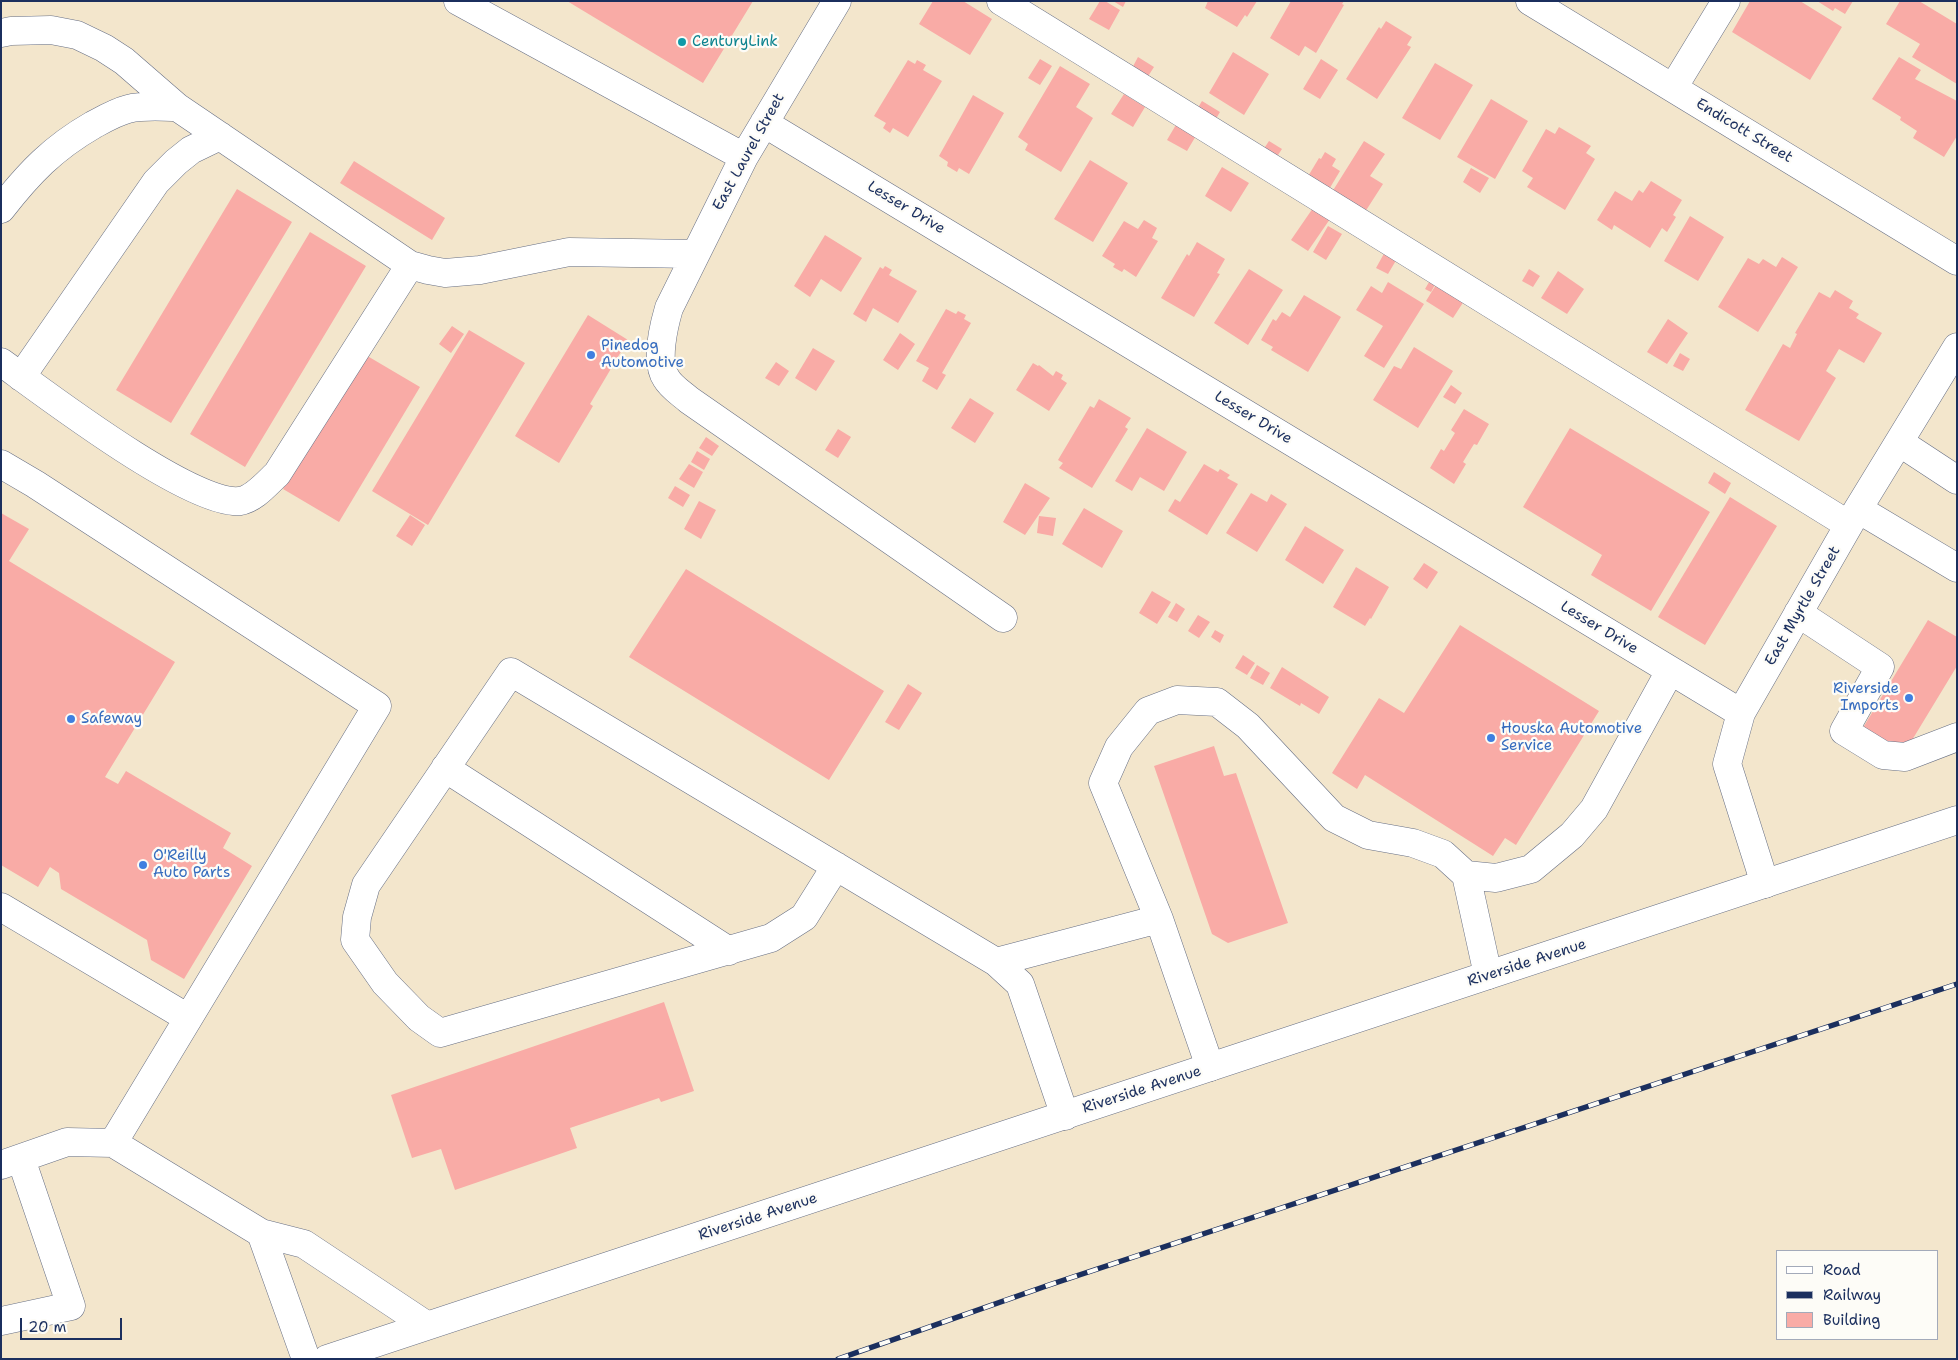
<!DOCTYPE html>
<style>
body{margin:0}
#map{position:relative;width:1958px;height:1360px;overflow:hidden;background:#f3e6cc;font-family:"Shantell Sans",sans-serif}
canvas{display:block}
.frame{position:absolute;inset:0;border:2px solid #1b2f5e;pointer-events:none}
.legend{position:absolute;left:1776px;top:1250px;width:162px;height:90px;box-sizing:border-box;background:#fdfcf7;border:1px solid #a3aaba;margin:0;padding:6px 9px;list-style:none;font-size:15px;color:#1b2f5e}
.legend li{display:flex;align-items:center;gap:10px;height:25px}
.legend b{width:25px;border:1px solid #a3aaba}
.scale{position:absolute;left:20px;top:1318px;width:102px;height:22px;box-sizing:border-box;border:2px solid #1b2f5e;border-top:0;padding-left:6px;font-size:15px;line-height:18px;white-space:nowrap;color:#1b2f5e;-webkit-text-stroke:4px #fdfcf7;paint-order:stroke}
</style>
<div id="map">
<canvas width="1958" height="1360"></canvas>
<div class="frame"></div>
<ul class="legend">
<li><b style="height:6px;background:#fff"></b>Road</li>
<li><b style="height:6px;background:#1b2f5e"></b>Railway</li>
<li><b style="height:14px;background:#f9aba6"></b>Building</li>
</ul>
<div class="scale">20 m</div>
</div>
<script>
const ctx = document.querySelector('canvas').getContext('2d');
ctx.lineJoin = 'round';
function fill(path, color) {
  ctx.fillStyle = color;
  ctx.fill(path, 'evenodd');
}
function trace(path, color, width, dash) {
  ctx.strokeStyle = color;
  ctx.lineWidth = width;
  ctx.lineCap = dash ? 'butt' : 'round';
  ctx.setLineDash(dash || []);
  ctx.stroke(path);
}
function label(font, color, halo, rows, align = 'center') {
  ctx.font = font + ' "Shantell Sans",sans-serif';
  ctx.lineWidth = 4.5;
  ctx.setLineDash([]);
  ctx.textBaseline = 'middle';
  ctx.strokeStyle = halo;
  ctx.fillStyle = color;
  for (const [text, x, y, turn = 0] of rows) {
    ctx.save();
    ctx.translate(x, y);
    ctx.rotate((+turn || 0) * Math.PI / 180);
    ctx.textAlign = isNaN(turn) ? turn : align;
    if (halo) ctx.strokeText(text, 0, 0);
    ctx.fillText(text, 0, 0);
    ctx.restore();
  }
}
const building = new Path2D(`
 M567,1H753L703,83Z
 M933,1H963L992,19L970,55L919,24Z
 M1100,1H1105L1120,10L1109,30L1089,19Z
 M1113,1H1126L1123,7Z
 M1208,1H1257L1247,17L1245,15L1237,27L1205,8Z
 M1291,1H1344L1342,4L1344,5L1316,53L1305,46L1299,56L1270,38Z
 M1750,1H1800L1842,27L1810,80L1732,32Z
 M1817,1H1853L1845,14L1835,8L1833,11Z
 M1900,1H1919L1957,24V84L1912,57L1920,44L1886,24Z
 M1386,21L1412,37L1407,45L1411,47L1377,99L1346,79L1379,27L1381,29Z
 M1233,52L1269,74L1244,115L1209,93Z
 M1138,57L1154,67L1145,81L1130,72Z
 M1899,57L1921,70L1915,79L1957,101V136L1944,157L1913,138L1917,131L1900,120L1901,117L1872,99Z
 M1040,59L1052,66L1040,85L1028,78Z
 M1321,59L1338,70L1320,99L1303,89Z
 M908,60L915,64L917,60L926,65L923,70L942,81L908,137L893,128L890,133L883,128L886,123L874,116Z
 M1435,63L1473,85L1440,140L1402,118Z
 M1060,66L1090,84L1076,107L1093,118L1061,172L1025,150L1028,144L1018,137Z
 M1124,94L1145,107L1133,127L1111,114Z
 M973,95L1004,113L969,174L959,168L957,172L947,166L948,162L939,156Z
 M1491,99L1528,121L1495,179L1457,157Z
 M1202,101L1220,112L1214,122L1196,111Z
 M1177,123L1197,134L1187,151L1167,140Z
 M1559,127L1591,146L1586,153L1595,159L1565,210L1527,187L1533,178L1522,171L1546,129L1555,134Z
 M1269,141L1282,149L1276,158L1263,150Z
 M1364,141L1385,154L1370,176L1383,184L1365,212L1332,192Z
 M1325,152L1336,159L1332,166L1340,171L1328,191L1307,178L1319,158L1321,159Z
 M1090,160L1128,183L1093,242L1054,219Z
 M354,161L445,218L432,240L340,183Z
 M1222,167L1249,183L1231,212L1205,196Z
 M1471,168L1489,178L1480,193L1463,182Z
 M1651,181L1682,200L1673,215L1676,217L1667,232L1662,228L1650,248L1614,225L1612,230L1597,220L1615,191L1632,201L1639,190L1643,193Z
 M237,189L292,222L171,423L116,390Z
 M1313,208L1330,219L1308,251L1291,240Z
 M1690,216L1724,237L1698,281L1664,261Z
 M1144,220L1157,228L1152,238L1158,241L1136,277L1124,269L1122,272L1113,267L1115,264L1102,256L1124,221L1138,229Z
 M1328,226L1342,234L1326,260L1313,252Z
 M310,232L366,266L245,467L190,434Z
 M825,235L862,258L841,292L821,279L810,297L794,286Z
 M1197,242L1225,259L1217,273L1220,274L1194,317L1161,298L1187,254L1189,256Z
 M1386,250L1398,257L1388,274L1376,268Z
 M1782,257L1798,267L1758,332L1718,307L1748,258L1759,264L1763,259L1776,267Z
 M885,266L892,270L889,275L917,291L898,323L873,308L866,322L853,314L880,267L883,269Z
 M1249,269L1283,290L1248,345L1214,323Z
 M1529,269L1540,276L1533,287L1522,281Z
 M1558,271L1584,289L1567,314L1541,298Z
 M1432,277L1437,281L1431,292L1425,289Z
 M1439,280L1466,298L1453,318L1426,301Z
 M1388,282L1424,304L1384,368L1364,356L1383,326L1356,310L1371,286L1382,293Z
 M1835,290L1853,301L1849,308L1859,314L1856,318L1882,333L1864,363L1839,349L1826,371L1836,378L1799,441L1745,410L1783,344L1790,348L1797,334L1795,333L1819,292L1830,298Z
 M1304,295L1341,317L1308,372L1271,350L1273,347L1261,340L1273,319L1276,321L1282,312L1290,317Z
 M946,309L956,314L958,311L966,315L964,319L971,323L942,373L946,375L937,390L922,381L929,368L916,361Z
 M588,315L628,340L590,404L593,406L559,463L515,436Z
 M1668,319L1688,333L1667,364L1647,352Z
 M452,326L464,334L451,353L439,344Z
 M469,330L525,363L428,525L372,491Z
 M900,333L915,344L898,370L883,360Z
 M1414,347L1453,371L1418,428L1373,400L1394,366L1401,369Z
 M813,348L835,361L816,391L795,378Z
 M1680,353L1690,359L1683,371L1673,366Z
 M364,354L420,387L339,522L283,489Z
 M776,362L789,371L779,386L765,378Z
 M1033,363L1038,366L1039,365L1053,376L1056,371L1063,375L1061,379L1067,383L1049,411L1016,390Z
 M1451,385L1462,393L1455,404L1443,397Z
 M970,398L994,413L975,443L951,428Z
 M1099,399L1131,418L1125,427L1128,429L1092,488L1059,468L1063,463L1058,460L1090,406L1094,408Z
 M1464,409L1489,424L1477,445L1474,444L1463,462L1466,464L1454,484L1430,468L1441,449L1444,451L1455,433L1451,430Z
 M1147,428L1187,452L1164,491L1140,477L1132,491L1115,481Z
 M1570,428L1710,512L1651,611L1591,575L1602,555L1523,507Z
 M838,429L851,437L838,458L825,450Z
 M706,437L719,446L712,456L699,448Z
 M697,451L710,459L704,470L691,462Z
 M689,464L703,472L694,488L679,479Z
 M1204,464L1218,472L1220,469L1230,475L1227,478L1238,484L1207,535L1168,511L1175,499L1180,502Z
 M1714,472L1731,483L1725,494L1708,483Z
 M1025,483L1050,498L1025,535L1003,522Z
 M675,486L690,495L683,507L668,498Z
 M1251,493L1267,502L1271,494L1287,504L1257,552L1226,533Z
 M1730,497L1777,526L1705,645L1658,617Z
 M699,501L716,510L701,539L684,529Z
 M1084,508L1123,531L1102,568L1062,544Z
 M1,513L29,529L9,561L175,662L105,777L118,784L126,771L231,833L223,848L252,866L184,979L151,960L147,940L61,889L59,873L50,867L38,887L1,865Z
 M410,515L425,525L412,546L396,536Z
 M1039,516L1056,518L1053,536L1037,533Z
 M1305,526L1344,550L1323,584L1285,560Z
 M1424,563L1438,572L1427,589L1413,579Z
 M1356,567L1389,587L1371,619L1370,618L1365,626L1333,607Z
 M686,569L884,691L829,780L629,657Z
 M1152,591L1171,602L1157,624L1139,613Z
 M1176,603L1185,609L1177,622L1168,617Z
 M1198,615L1210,622L1199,638L1188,631Z
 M1928,620L1957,637V666L1903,755L1861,731Z
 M1460,625L1599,711L1516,845L1505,838L1493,856L1365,775L1357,789L1332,773L1379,698L1404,713Z
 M1215,630L1224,635L1220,643L1211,637Z
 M1243,655L1255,663L1247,675L1235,668Z
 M1257,665L1270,673L1263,685L1250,678Z
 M1282,667L1329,697L1319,714L1301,703L1300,706L1270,688Z
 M908,684L922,693L899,730L885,722Z
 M1214,746L1224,776L1236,773L1288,923L1228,943L1212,934L1154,766Z
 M664,1002L694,1091L661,1102L659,1098L570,1128L577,1148L455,1190L441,1149L412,1158L391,1095Z`);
const minor = new Path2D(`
 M458,1L744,157
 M837,1L744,157L669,308C664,325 655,362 666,378C671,387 681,393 689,400L1003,618
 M1001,1L1849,525
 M1530,1L1957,261
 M1,33L11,31L51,30L77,35L104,48L124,61L177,107L410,265L428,270L445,273L480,270L569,252L695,254
 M1673,88L1726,1
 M764,123L1741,713
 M1,209C29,173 53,148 93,125C104,119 116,112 128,109C144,105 161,107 177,107
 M1,362C44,393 193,507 240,501C254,499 267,483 277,474L410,265
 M21,377L156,182L176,162L191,150L220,136
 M1899,442L1957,480
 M1,464L35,484L377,706L113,1143
 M1858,509L1957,568
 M1798,613L1880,667L1844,731L1883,755L1905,757L1957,737
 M445,768L729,951
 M836,866L804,917L771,938L440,1033L419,1018L385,983L355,940L357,917L366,885L511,672L996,962L1020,984L1065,1116
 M1466,875L1496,878L1531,869L1572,835L1594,809L1670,671
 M1765,884L1727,764L1741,713L1858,509L1957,347
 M1,907L188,1018
 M1159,919L1103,783L1119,747L1148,711L1177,700L1217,702L1248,726L1334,818L1368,835L1413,843L1443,854L1466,875L1488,975
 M996,962L1159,919L1210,1067
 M1,1165L67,1142L113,1143L261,1233L304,1244L426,1325
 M261,1233L306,1359
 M1,1321L71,1306L21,1159`);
const major = new Path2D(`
 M327,1359L1957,820`);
const rail = new Path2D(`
 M838,1359L1049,1285L1957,984`);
const markers = [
 [682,42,5,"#0f9aa8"],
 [591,355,5,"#3f7fe0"],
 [1909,698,5,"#3f7fe0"],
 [71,719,5,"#3f7fe0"],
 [1491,738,5,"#3f7fe0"],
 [143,865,5,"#3f7fe0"]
];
const cultureNames = [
 ["CenturyLink",692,42]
];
const streetNames = [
 ["Endicott Street",1744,131,31],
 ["East Laurel Street",749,152,-61],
 ["Lesser Drive",906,208,31],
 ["Lesser Drive",1253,418,31],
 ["East Myrtle Street",1803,606,-60],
 ["Lesser Drive",1599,628,31],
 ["Riverside Avenue",1527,963,-18],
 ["Riverside Avenue",1142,1090,-18],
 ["Riverside Avenue",758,1217,-18]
];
const shopNames = [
 ["Pinedog",601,346],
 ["Automotive",601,363],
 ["Riverside",1899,689,"right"],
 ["Imports",1899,706,"right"],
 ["Safeway",81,719],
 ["Houska Automotive",1501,729],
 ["Service",1501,746],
 ["O'Reilly",153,856],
 ["Auto Parts",153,873]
];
fill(building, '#f9aba6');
trace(minor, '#676f84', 29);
trace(major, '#676f84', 29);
trace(minor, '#fff', 28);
trace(major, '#fff', 28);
trace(rail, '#1b2f5e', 5.5);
trace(rail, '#fdfcf7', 4, [11]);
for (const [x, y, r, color] of markers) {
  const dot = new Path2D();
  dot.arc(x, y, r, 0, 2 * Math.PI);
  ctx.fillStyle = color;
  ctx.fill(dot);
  trace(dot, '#fdfcf7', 2);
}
label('15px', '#0d838f', '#fdfcf7', cultureNames, 'left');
label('15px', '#1b2f5e', '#fdfcf7', streetNames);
label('15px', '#366cbe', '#fdfcf7', shopNames, 'left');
</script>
